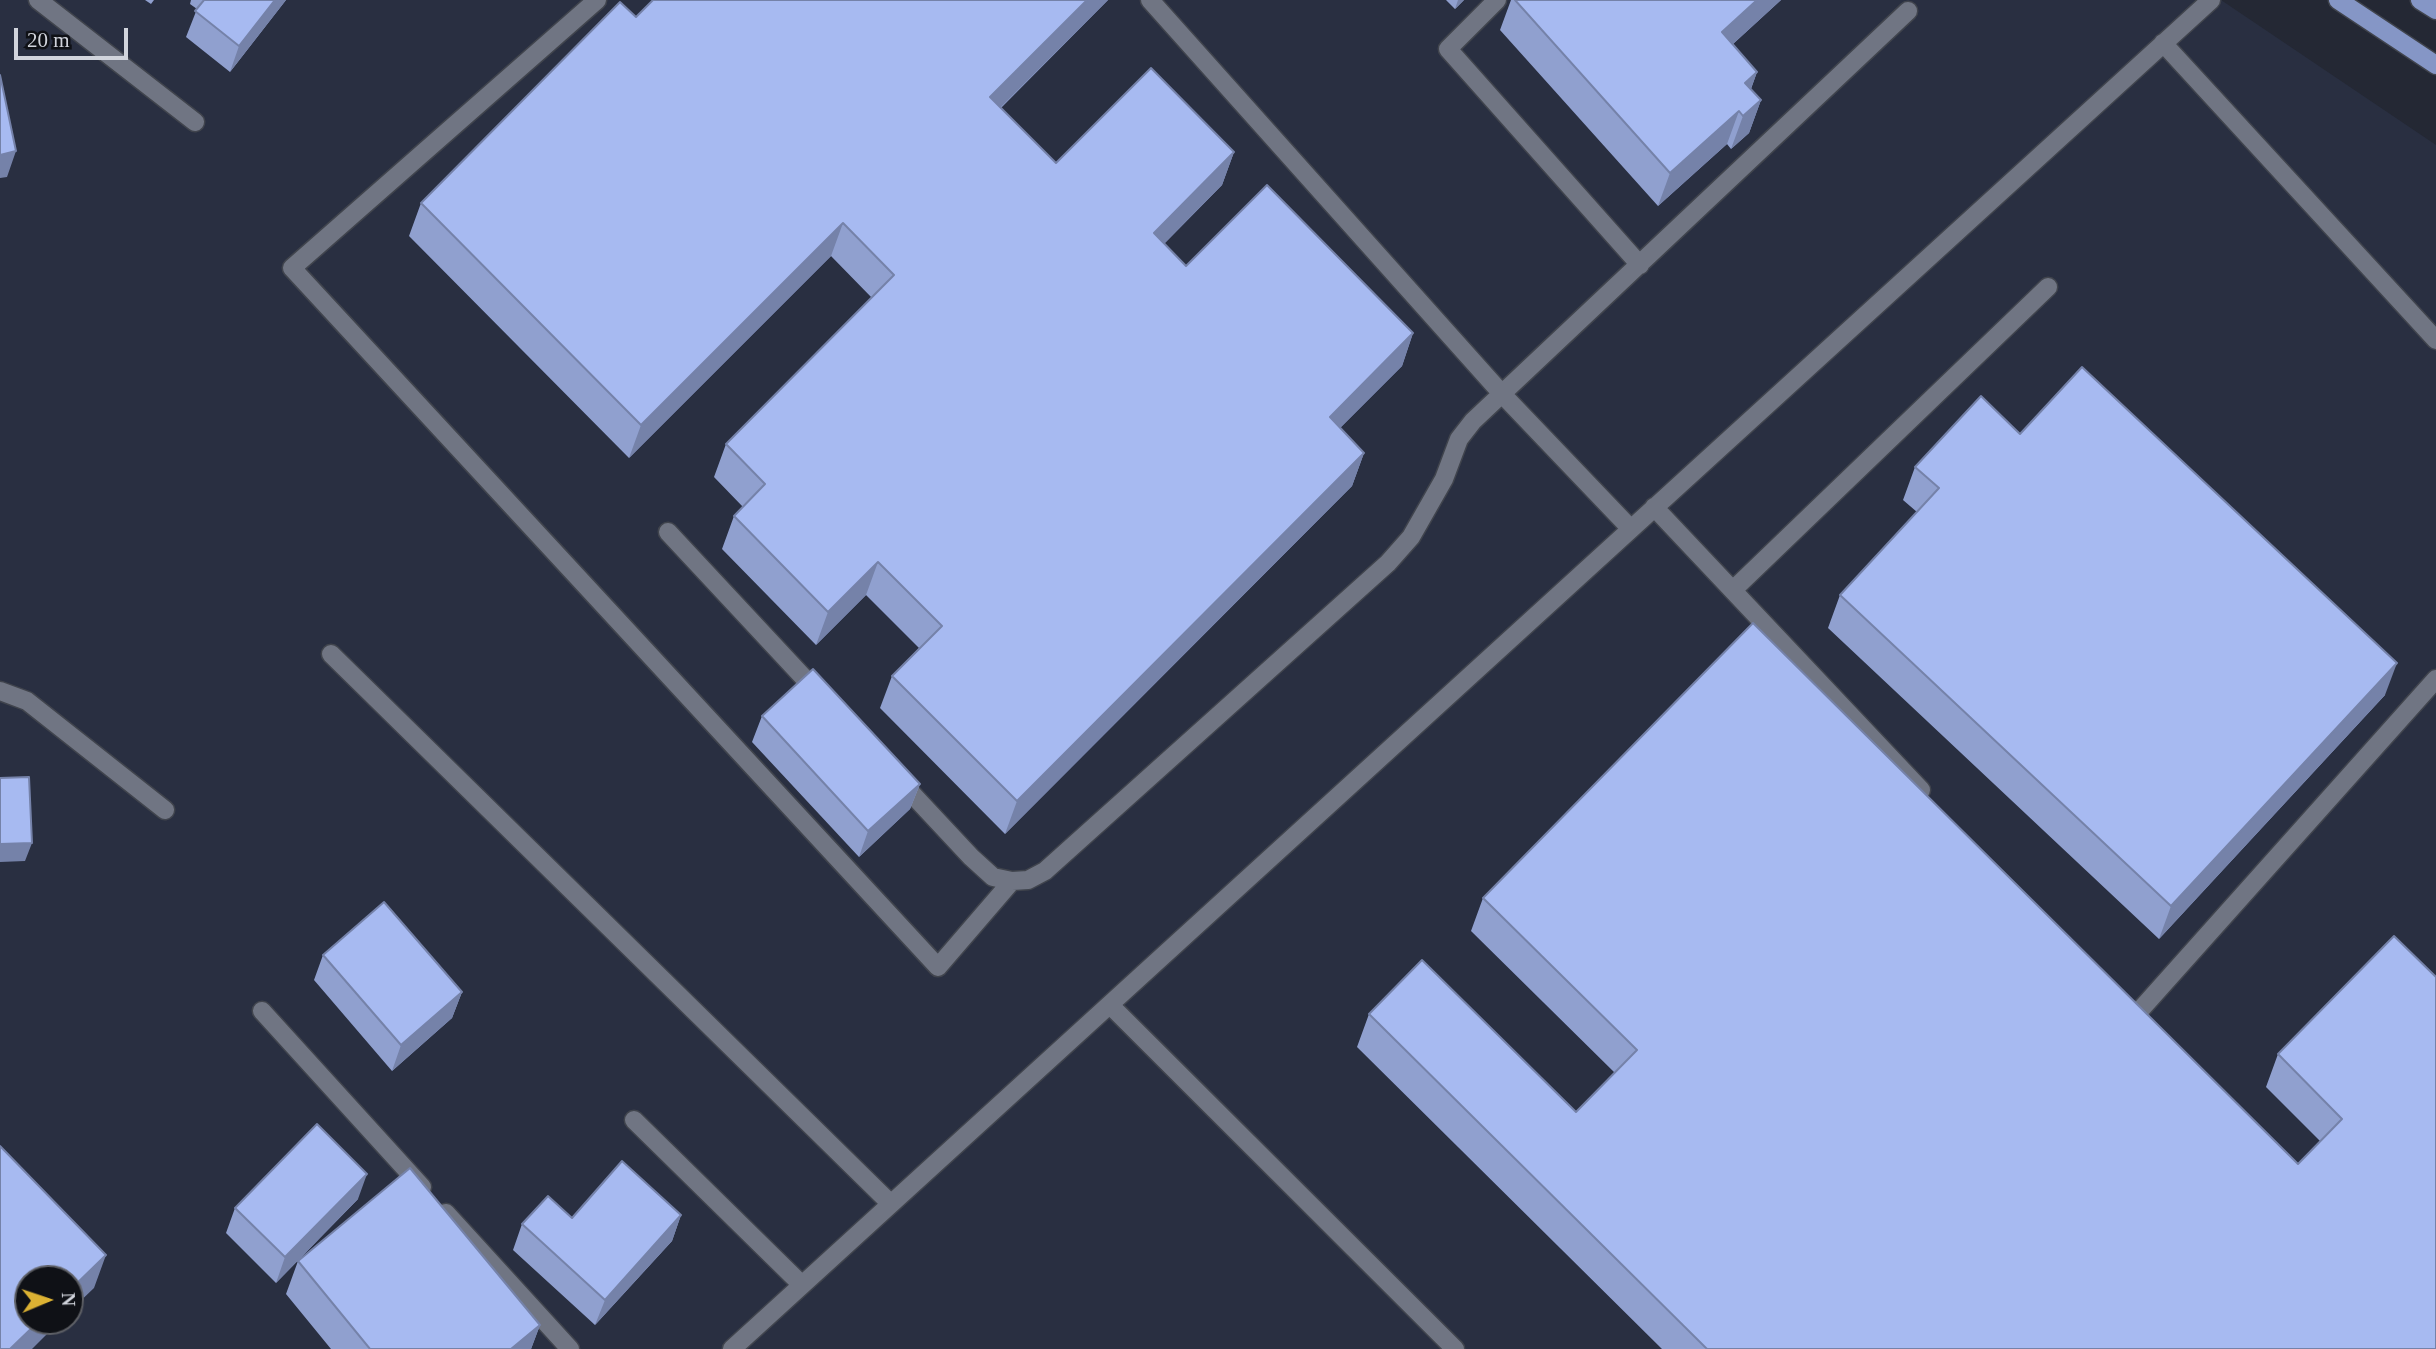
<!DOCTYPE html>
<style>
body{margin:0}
#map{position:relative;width:2436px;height:1349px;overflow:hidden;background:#242834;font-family:Georgia,serif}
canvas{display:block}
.north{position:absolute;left:14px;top:1265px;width:70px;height:70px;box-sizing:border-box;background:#0f1116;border:2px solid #5d5f65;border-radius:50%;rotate:88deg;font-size:19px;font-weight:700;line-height:28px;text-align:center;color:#d1d4dc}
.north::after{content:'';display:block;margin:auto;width:24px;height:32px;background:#dcb233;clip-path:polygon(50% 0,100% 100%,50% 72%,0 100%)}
.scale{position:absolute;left:14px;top:28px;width:114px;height:32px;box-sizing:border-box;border:4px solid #d1d4dc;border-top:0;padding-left:9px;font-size:21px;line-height:24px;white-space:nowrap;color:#d1d4dc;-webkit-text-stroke:5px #0f1116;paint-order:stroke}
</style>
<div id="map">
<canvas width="2436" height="1349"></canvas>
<div class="north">N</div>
<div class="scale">20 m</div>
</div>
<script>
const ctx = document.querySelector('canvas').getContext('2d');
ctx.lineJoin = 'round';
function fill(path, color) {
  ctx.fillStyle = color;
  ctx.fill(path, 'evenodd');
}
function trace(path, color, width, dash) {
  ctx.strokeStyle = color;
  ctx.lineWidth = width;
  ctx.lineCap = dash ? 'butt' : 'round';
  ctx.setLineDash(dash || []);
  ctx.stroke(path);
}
const built = new Path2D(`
 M0,0H2221L2436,145V1349H0ZM28,1279H70V1321H28Z`);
const minor = new Path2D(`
 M38,0L195,122
 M597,0L292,268L938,967L1012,881
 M1150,0L1503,395L1631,529
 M1497,0L1448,49L1640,265
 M2163,43L2436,340
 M1654,507L1921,790
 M668,532L819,694
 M1733,590L2048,287
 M331,654L891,1204
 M0,691L27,701L165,810
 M900,781L971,857L993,877L1012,881L1028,880L1045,871L1388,563L1411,537L1444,479L1459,439L1473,421L1908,11
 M1110,1005L1455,1349
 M262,1011L422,1187
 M2134,1017L2436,679
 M634,1120L802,1285
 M446,1213L570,1349
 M732,1349L2211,0`);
const major = new Path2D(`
 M2338,0L2436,65
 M2420,0L2436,10`);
const wall = new Path2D(`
 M145,0H154L151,4Z
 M191,0H286L230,72L186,37L197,9L190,4Z
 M653,0H1108L1001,108L1056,163L1234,152L1222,185L1164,244L1186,266L1413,333L1402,366L1340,428L1364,453L1352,486L1005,834L880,708L892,676L919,648L866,595L816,645L722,549L734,516L743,507L714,477L726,444L872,298L831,256L629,458L409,236L421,203L636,17Z
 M1446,0H1464L1455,9Z
 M1511,0H1781L1733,44L1757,72L1751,89L1761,100L1749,133L1731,149L1727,144L1658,206L1500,30Z
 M2020,434L2385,695L2159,939L1828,628L1840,595L1917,512L1903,500L1915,467Z
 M762,716L920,784L910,809L859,857L752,742Z
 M1483,898L2298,1164L2320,1141L2266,1087L2278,1054L2394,936L2436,1349H1662L1357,1047L1369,1014L1576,1112L1615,1073L1471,931Z
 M323,955L462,992L452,1018L392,1071L314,980Z
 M358,1199L276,1283L226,1233L235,1208Z
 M681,1215L672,1241L595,1325L513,1250L522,1224L572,1218Z
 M298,1261L540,1325L531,1349H331L286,1294Z`);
const shadedWall = new Path2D(`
 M275,0H286L230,72L239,46Z
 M1087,0H1108L978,130L990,97Z
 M1458,0H1464L1455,9Z
 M1757,0H1781L1710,65L1722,32Z
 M1757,72L1745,105V83Z
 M1761,100L1749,133L1731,149L1743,116Z
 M1739,111L1727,144L1658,206L1670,173Z
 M16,151L7,177L0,178V155Z
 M1234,152L1222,185L1142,266L1154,233Z
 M843,223L831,256L629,458L641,425Z
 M1413,333L1402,366L1318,450L1330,417Z
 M1364,453L1352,486L1005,834L1017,801Z
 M878,562L866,595L816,645L828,612Z
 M2397,663L2385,695L2159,939L2171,906Z
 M920,784L910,809L859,857L868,831Z
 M32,843L25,861L0,862V844Z
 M462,992L452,1018L392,1071L401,1045Z
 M367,1174L358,1199L276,1283L285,1257Z
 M681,1215L672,1241L595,1325L605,1300Z
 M106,1255L94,1288L70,1311V1290Z
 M39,1321H60L32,1349H10Z
 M540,1325L531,1349H511Z`);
const building = new Path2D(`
 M204,0H275L239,46L195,11Z
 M653,0H1087L990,97L1056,163L1151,68L1234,152L1154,233L1186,266L1267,185L1413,333L1330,417L1364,453L1017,801L892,676L942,626L878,562L828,612L734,516L765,484L726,444L894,275L843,223L641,425L421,203L620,2L636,17Z
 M1515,0H1757L1722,32L1757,72L1745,83L1761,100L1743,116L1739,111L1670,173Z
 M0,75L16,151L0,155Z
 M2082,367L2397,663L2171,906L1840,595L1939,488L1915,467L1981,396L2020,434Z
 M1753,623L2298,1164L2342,1119L2278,1054L2394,936L2436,977V1349H1707L1369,1014L1422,960L1576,1112L1637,1050L1483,898Z
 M813,669L920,784L868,831L762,716Z
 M29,777L32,843L0,844V778Z
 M384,902L462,992L401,1045L323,955Z
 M317,1124L367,1174L285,1257L235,1208Z
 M0,1146L106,1255L70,1290V1279H28V1321H39L10,1349H0Z
 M622,1161L681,1215L605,1300L522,1224L548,1196L572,1218Z
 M410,1168L540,1325L511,1349H370L298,1261Z`);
fill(built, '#292f41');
trace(minor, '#40444d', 21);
trace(major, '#40444d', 21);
trace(minor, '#707583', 18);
trace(major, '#8596c6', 18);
fill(wall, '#90a0cf');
fill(shadedWall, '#7582a9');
fill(building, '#a7baf1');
trace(building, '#7582a9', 2);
</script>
